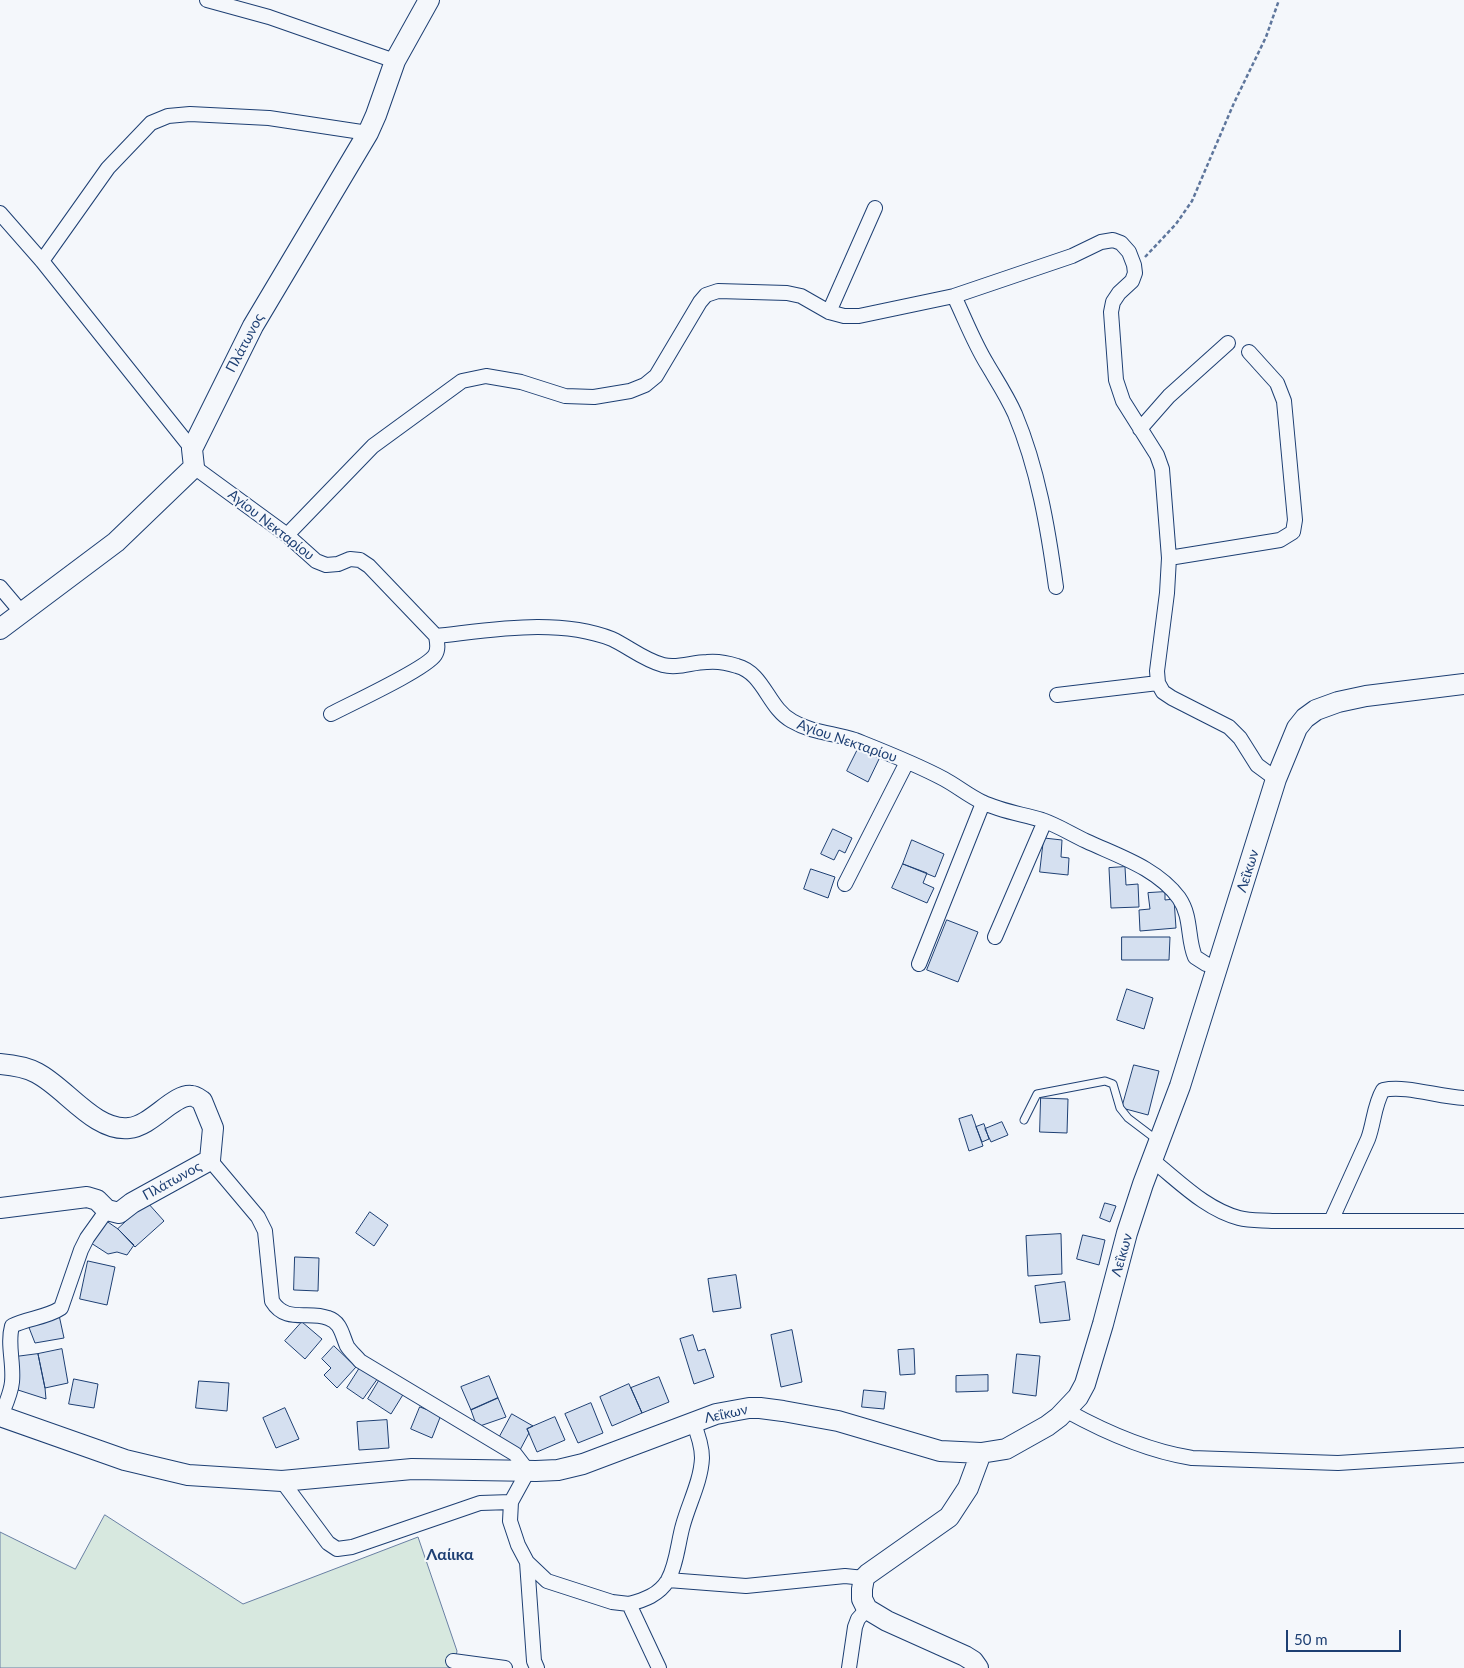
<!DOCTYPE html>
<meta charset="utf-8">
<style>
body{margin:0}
#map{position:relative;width:1464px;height:1668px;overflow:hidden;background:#f4f7fb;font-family:Lato,sans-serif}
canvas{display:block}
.scale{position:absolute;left:1286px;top:1630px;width:115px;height:22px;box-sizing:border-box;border:2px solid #1d3f73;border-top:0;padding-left:6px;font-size:15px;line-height:18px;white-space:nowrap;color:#1d3f73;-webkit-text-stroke:4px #f4f7fb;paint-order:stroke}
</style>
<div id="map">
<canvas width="1464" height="1668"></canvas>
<div class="scale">50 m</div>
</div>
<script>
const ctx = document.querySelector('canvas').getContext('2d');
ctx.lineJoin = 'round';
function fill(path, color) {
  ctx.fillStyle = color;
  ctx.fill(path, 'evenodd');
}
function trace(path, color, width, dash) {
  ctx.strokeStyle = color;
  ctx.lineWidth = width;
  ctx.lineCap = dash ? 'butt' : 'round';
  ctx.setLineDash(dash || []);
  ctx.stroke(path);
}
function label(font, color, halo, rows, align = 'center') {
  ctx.font = font + ' Lato,sans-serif';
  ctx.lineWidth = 4;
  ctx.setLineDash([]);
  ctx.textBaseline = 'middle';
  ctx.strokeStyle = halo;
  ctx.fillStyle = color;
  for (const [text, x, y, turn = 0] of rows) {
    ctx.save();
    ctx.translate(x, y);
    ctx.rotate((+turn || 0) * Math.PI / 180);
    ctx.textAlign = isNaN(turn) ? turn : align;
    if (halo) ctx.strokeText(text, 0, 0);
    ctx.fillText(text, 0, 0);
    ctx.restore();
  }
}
const green = new Path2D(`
 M105,1515L243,1604L418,1537L457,1651L454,1668H0V1532L75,1569Z`);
const building = new Path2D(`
 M859,747L880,757L868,782L847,771Z
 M833,829L852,838L845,853L839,850L834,860L821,854Z
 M1044,838L1062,840L1061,857L1069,858L1068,875L1040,872Z
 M912,840L944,854L935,877L903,864Z
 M903,864L927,873L923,883L934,888L927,903L892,888Z
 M1125,867L1126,885L1138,884L1139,907L1111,908L1109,868Z
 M811,869L835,877L828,898L804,889Z
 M1165,892V900L1174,899L1176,928L1140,931L1139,910L1150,909L1148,893Z
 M947,920L978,932L958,982L927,970Z
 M1122,937H1170L1169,960H1122Z
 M1127,989L1153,998L1144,1029L1117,1020Z
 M1134,1065L1159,1071L1148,1115L1122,1108Z
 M1041,1098L1068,1099L1067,1133L1040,1132Z
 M972,1115L983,1146L969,1151L959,1119Z
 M1002,1122L1008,1135L991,1142L985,1129Z
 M984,1124L989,1139L982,1142L976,1127Z
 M147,1202L164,1221L135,1247L118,1229Z
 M1105,1203L1116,1206L1110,1222L1100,1218Z
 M370,1212L388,1225L374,1246L356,1233Z
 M105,1220L118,1229L134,1245L127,1255L117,1252L108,1254L91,1243Z
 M1061,1234L1062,1274L1028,1276L1026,1236Z
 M1083,1235L1105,1240L1099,1265L1077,1259Z
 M295,1257L319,1258L318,1291L294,1290Z
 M88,1261L115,1267L107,1305L80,1299Z
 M736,1275L741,1308L713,1312L708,1279Z
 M1065,1282L1070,1320L1040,1323L1035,1286Z
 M59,1315L64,1338L35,1343L28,1325Z
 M302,1322L322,1339L305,1359L285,1341Z
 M792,1330L802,1382L781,1387L771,1335Z
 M693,1335L698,1351L705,1349L714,1377L694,1384L680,1339Z
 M334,1346L356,1367L337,1388L324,1375L331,1368L322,1359Z
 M62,1349L68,1383L45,1388L38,1354Z
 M914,1349L915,1374L900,1375L898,1350Z
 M38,1354L45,1388L46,1399L18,1390L15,1357Z
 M1017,1354L1040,1356L1036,1396L1013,1393Z
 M361,1366L378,1378L363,1399L347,1388Z
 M988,1375V1391L956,1392V1376Z
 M489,1376L498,1398L471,1410L461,1387Z
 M659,1377L669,1402L642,1413L631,1388Z
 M74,1379L98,1384L94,1408L69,1404Z
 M380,1379L404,1393L391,1414L368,1399Z
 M199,1381L229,1383L227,1411L196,1408Z
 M629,1384L642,1413L612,1426L600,1397Z
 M864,1390L886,1392L884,1409L862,1407Z
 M498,1398L506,1417L477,1427L471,1410Z
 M591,1403L603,1433L578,1443L565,1414Z
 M420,1407L441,1415L432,1438L411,1429Z
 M285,1408L299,1439L276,1448L263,1418Z
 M512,1414L533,1426L527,1429L529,1433L520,1450L499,1438Z
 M555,1417L565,1440L537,1452L527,1429Z
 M387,1420L389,1448L359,1450L357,1422Z`);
const path = new Path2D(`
 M1145,257L1176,224L1192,201L1234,103L1266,37L1279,0`);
const lane = new Path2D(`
 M1024,1120L1037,1094L1105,1081L1113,1084L1120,1108L1128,1118L1157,1140`);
const street = new Path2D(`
 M207,0L269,17L395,61
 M0,213L42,261L192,449
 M42,261L108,168L151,123L168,116L190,114L269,118L368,133
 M954,296C965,319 974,343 987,364C997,381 1007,396 1015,414C1038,469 1048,528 1056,587
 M829,312L875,208
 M1140,429L1169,396L1228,343
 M194,467L287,535L316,561L326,565L338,564L350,559L360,560L369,566L436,636C493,630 557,618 612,639C629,647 644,660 663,665C678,669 692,662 707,662C717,661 728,663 737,666C764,673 768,708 792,721C812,733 834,733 855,740C885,752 916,764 944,779C957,786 969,796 982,802C1000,811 1022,814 1042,820C1057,825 1071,834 1086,841C1118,856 1157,868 1179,898C1192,917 1187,938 1195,957L1206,964L1217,967
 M287,535L373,446L462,381L486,376L521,382L565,396L594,397L630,391L645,385L656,376L700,302L706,295L718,291L787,293L801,296L829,312L844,316H859L954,296L1072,256L1101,242L1113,240L1121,243L1129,252L1134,265L1135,273L1132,281L1119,293L1113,302L1111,312L1116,380L1123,401L1157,455L1162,469L1169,558L1167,593L1157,671L1158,683L1163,692L1172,698L1229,727L1240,738L1257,765L1276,779
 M1169,558L1280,540L1293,532L1295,520L1284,401L1277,383L1249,352
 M0,587L22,613
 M1057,695L1158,683
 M331,714C350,704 426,669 435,655C439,649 437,642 436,636
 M845,884L907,762
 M995,937L1045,821
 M919,964L983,803
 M210,1160L258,1217L265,1231L272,1301C286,1324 308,1310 328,1318C341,1322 342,1335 347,1346C350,1351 356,1356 360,1361L515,1454L528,1471L511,1502L510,1521L518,1545L527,1562L534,1661L537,1668
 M1152,1160C1179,1181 1205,1209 1239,1218C1250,1221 1262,1220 1274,1221H1464
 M1331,1221L1368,1139C1374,1123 1374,1105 1383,1090C1407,1085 1438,1097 1464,1098
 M1067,1411C1105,1432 1148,1451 1192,1458L1338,1463L1464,1455
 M1,1416C5,1406 11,1393 12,1382C14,1363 7,1344 12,1326C27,1318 46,1318 61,1308L81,1250L87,1238L107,1210
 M282,1481L328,1543L337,1549L352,1547L480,1503L511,1502
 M527,1562L547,1581L612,1602L629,1604L659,1668
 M668,1580L746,1586L845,1576L864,1578
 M629,1604C644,1600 659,1595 668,1580C677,1564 678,1542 683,1525C689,1503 701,1481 702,1458C702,1445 698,1434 693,1422
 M453,1661L505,1668
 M849,1668L855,1627L858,1619L867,1609`);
const secondary = new Path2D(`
 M0,629L116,542L194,467L192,449L253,326L368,133L376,115L395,61L429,0
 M0,1064C12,1065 26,1067 37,1073C66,1088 95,1132 129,1128C152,1126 174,1093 192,1096C195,1096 199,1099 202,1101L213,1128L210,1160L132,1203L119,1213L107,1210L97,1200L87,1197L0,1208
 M0,1416L125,1460L188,1475L282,1481L412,1469L536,1471L558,1470L583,1464L716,1414L749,1408H760L783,1411L838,1421L940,1451L981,1453L1006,1449L1047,1426L1059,1417L1078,1397L1085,1384L1103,1324L1127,1233L1143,1184L1180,1086L1276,779L1297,728L1305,718L1316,710L1338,702L1366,696L1464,684
 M978,1668L973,1661L965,1656L887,1621L867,1609L862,1599V1589L864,1578L868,1574L949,1517L968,1488L981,1453`);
const streetNames = [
 ["Πλάτωνος",245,343,-62],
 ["Αγίου Νεκταρίου",271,525,38],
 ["Αγίου Νεκταρίου",847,741,19],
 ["Λεΐκων",1248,871,-72],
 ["Πλάτωνος",172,1181,-29],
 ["Λεΐκων",1122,1255,-74],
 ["Λεΐκων",726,1414,-12]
];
const quarterNames = [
 ["Λαίικα",450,1555]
];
fill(green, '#d7e8df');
trace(green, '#687fa3', 1);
fill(building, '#d5e0f0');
trace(building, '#1d3f73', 1);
trace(lane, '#1d3f73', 9);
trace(street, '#1d3f73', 16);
trace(secondary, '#1d3f73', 22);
trace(path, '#5e769c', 2.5, [4, 2.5]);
trace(lane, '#f4f7fb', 7);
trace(street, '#f4f7fb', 14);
trace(secondary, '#f4f7fb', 20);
label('14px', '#1d3f73', '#f4f7fb', streetNames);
label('bold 16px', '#1d3f73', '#f4f7fb', quarterNames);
</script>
